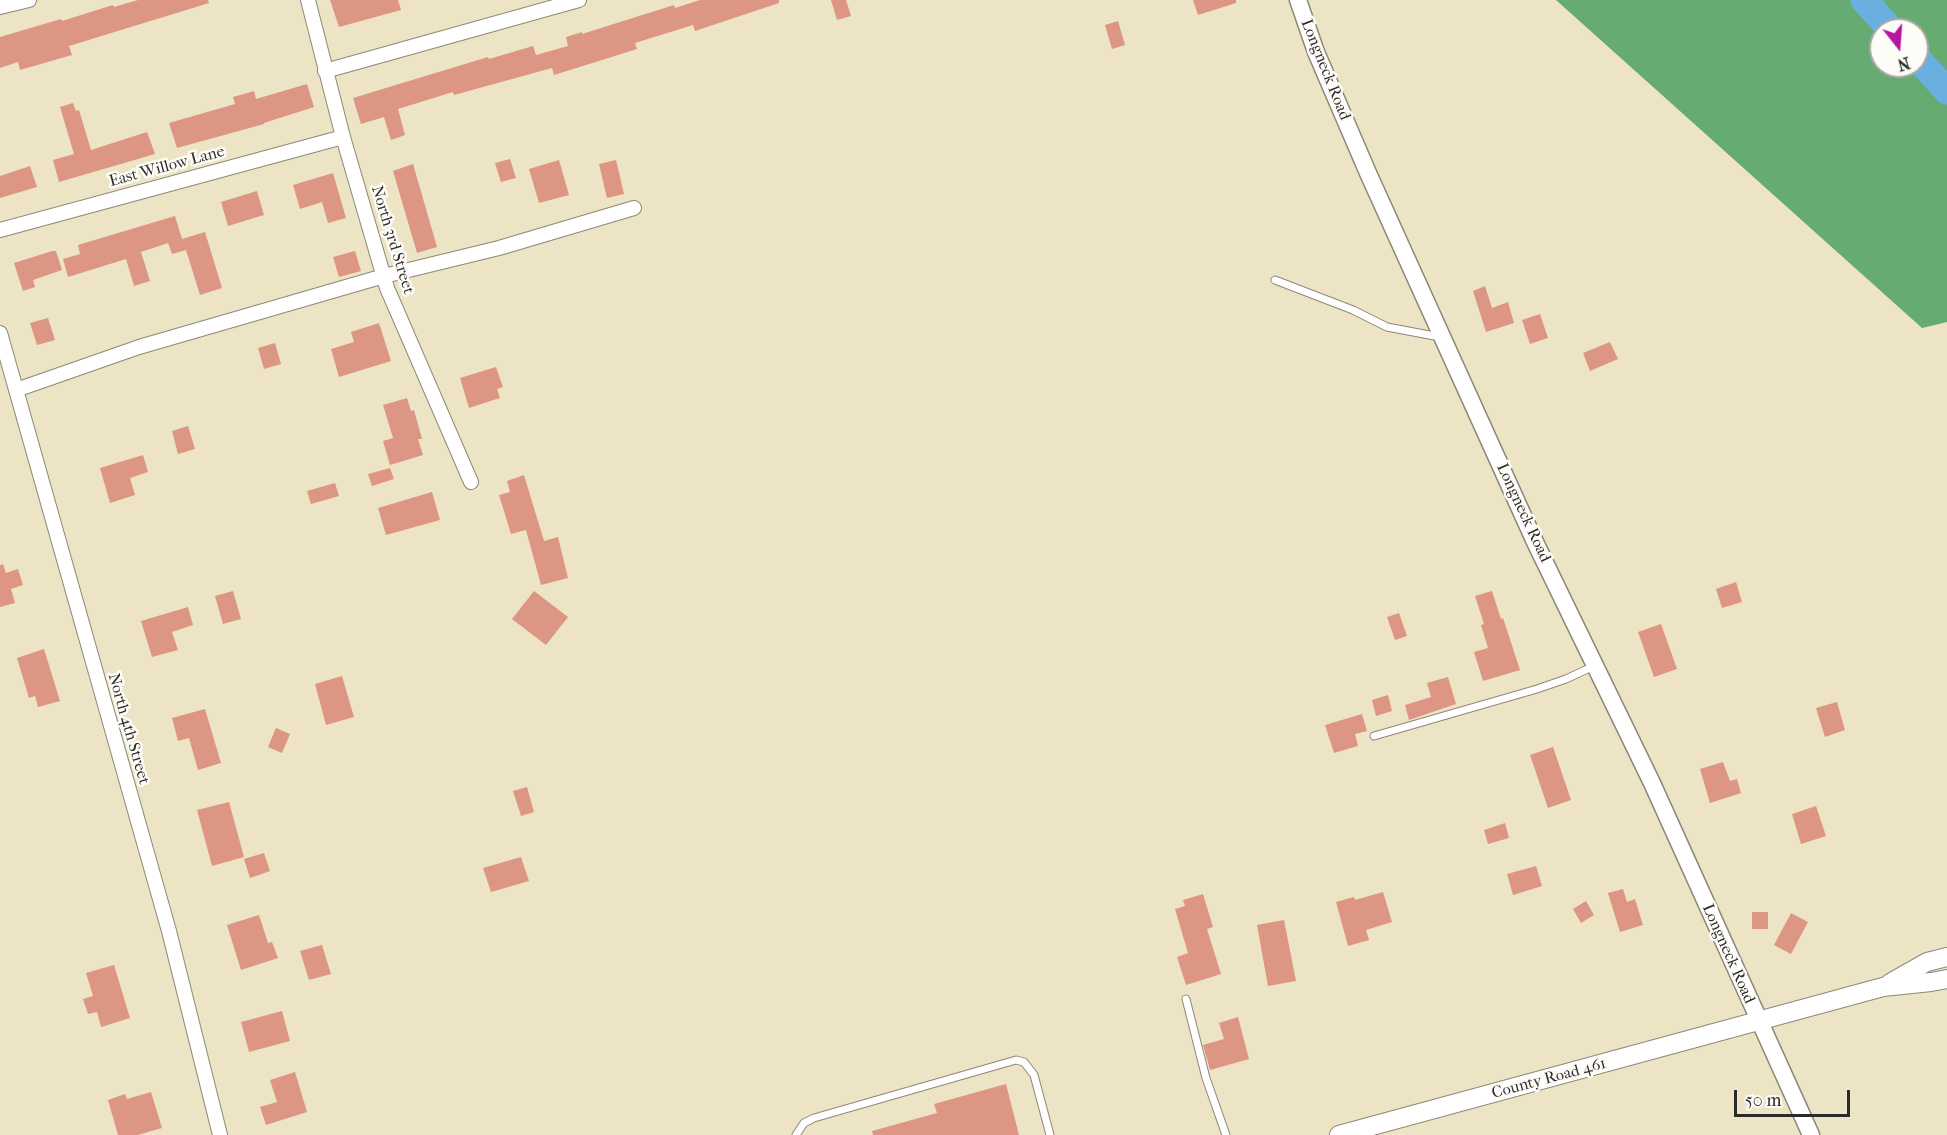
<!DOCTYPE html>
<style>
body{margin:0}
#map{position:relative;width:1947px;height:1135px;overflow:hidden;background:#ece4c4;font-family:"IM FELL French Canon",serif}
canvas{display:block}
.north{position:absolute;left:1869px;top:18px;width:60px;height:60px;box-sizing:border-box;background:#fdfcf7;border:2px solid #a9a8a5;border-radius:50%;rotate:163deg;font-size:16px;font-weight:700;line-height:24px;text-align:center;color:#2b2b2b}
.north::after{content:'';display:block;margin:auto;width:21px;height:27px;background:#b5179e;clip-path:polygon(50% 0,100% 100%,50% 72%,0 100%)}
.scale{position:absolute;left:1734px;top:1090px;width:116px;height:27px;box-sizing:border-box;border:3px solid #2b2b2b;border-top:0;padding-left:8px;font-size:18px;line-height:21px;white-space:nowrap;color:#2b2b2b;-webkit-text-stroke:4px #fdfcf7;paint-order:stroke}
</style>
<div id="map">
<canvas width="1947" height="1135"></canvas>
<div class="north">N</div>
<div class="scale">50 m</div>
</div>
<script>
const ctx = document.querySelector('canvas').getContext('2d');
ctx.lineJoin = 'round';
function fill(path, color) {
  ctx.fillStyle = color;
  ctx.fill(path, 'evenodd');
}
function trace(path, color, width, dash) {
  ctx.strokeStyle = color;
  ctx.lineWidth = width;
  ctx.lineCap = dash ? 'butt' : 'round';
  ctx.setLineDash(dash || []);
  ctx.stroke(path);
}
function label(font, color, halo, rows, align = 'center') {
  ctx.font = font + ' "IM FELL French Canon",serif';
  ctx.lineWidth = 5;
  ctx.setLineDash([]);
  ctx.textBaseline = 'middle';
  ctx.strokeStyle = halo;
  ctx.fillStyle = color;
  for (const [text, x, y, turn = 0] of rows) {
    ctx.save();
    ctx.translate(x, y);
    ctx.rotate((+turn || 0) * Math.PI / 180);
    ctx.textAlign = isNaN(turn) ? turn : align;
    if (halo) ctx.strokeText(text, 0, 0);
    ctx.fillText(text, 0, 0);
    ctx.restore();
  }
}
const forest = new Path2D(`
 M1556,0H1947V322L1922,328ZM1881,30H1917V66H1881Z`);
const river = new Path2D(`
 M1864,0L1891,30
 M1917,58L1947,91`);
const building = new Path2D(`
 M138,0H208L209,3L69,46L72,55L20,70L18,62L0,68V37L61,19L62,21L113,5L114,7Z
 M330,0H398L401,10L339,27Z
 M700,0H779V3L695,31L693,25L635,43L637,49L554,75L552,68L454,95L453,92L398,109L405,135L391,140L384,117L361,124L353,98L488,57L489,59L533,46L536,55L568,46L566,37L582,32V34L674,5L675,8Z
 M831,0H846L851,16L837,20Z
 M1193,0H1236V3L1198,15Z
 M1118,21L1125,45L1112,49L1105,25Z
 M307,84L314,107L264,123V124L177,148L169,123L235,104L233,97L254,91L256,99Z
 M73,103L76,111L79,110L91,150L147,132L155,154L59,182L53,160L74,154L60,107Z
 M510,159L516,178L501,182L495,163Z
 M559,160L569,195L539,203L529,169Z
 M616,160L624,194L607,198L599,164Z
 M413,164L437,247L417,253L393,171Z
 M30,166L37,187L0,198V176Z
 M333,173L346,218L328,223L322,202L300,209L293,185Z
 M257,191L264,215L228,226L221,202Z
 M175,216L182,239L205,232L222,288L200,295L186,250L172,254L168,243L141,252L150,281L134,286L126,259L68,277L63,259L80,254L78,245Z
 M52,251H56L62,270L33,280L35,287L23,291L14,263Z
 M355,251L361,271L339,277L333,257Z
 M1485,286L1492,308L1508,302L1514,323L1486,332L1473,291Z
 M1540,314L1548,338L1530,344L1522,320Z
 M48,318L55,340L37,345L30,323Z
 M379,323L391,361L339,377L331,349L354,342L351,332Z
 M1610,342L1618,359L1590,371L1583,353Z
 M275,343L281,364L264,369L258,348Z
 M496,367L503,387L497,389L500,398L469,408L460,378Z
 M407,398L411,411L414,410L422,439H418L423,455L390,465L383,441L393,438L383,405Z
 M188,426L195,449L178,454L172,431Z
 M143,455L148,472L130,478L135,495L110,503L100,468Z
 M390,468L394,479L372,486L368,474Z
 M524,475L544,541L558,537L568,578L541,585L526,530L511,534L499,495L510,492L507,481Z
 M335,483L339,496L311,504L307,491Z
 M432,492L440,520L386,535L378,508Z
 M3,564L6,573L18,569L23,585L11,589L15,603L0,607V565Z
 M1736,582L1742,602L1722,608L1716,589Z
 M233,591L241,619L223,624L215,596Z
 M534,591L568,617L546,645L512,619Z
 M1492,591L1501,619L1503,618L1520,670L1483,681L1474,652L1488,648L1481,625L1484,624L1475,596Z
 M188,607L193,625L172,632L178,650L152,657L141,621Z
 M1399,613L1407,636L1395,640L1387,617Z
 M1661,624L1677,669L1654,677L1638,632Z
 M44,649L60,701L38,707L35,696L29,698L17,658Z
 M342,676L354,717L326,725L315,684Z
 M1448,677L1456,704L1409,720L1405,705L1431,697L1427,683Z
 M1388,695L1392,711L1376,716L1372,700Z
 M1837,702L1845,730L1825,737L1816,708Z
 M205,709L221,763L198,770L189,738L178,741L172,718Z
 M1362,714L1367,731L1355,734L1358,746L1334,753L1325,725Z
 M276,728L290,734L282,753L268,747Z
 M1553,747L1571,800L1548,808L1530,755Z
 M1723,762L1730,781L1737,779L1741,793L1710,803L1700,769Z
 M527,787L534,812L521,816L513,791Z
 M229,802L244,857L212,866L197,810Z
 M1816,806L1826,836L1801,844L1792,814Z
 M1505,823L1509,838L1488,844L1484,830Z
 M264,853L270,871L250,878L244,859Z
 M521,857L529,881L491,892L483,868Z
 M1536,866L1542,886L1513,895L1507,874Z
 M1623,889L1627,902L1635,899L1643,925L1620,932L1608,893Z
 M1383,892L1392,922L1366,930L1369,940L1348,946L1336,902L1354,897L1355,900Z
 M1203,894L1213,927L1207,929L1221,974L1186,985L1177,957L1188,953L1175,909L1185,906L1183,900Z
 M1586,901L1594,915L1581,923L1573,909Z
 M1752,912H1768V929H1752Z
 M1791,913L1808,922L1791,954L1774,945Z
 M259,915L268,943L272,942L278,958L241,970L227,925Z
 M1284,920L1296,981L1268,986L1257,925Z
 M322,945L331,974L309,980L300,951Z
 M114,965L130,1018L101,1027L97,1012L88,1014L83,999L93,996L86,973Z
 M282,1011L290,1041L249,1052L241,1022Z
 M1238,1017L1249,1059L1210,1070L1203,1045L1224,1039L1219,1023Z
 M295,1072L307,1112L266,1125L260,1107L277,1102L270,1080Z
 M1006,1084L1019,1135H873L872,1131L937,1113L934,1104Z
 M151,1092L162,1128L138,1135H118L108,1100L125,1094L127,1099Z`);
const service = new Path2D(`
 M1275,280L1353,310L1387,327L1440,337
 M1374,736L1537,689L1566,679L1594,666
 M1186,999L1206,1078L1226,1135
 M796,1135L804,1123L814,1118L1016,1060L1024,1062L1034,1075L1050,1135`);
const minor = new Path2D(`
 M308,0L343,137L387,288L471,482
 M0,7L29,0
 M325,71L579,0
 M0,230L343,137
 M0,333L169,931L220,1135
 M16,390L139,347L384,276L499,248L634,208`);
const tertiary = new Path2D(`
 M1298,0L1316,52L1368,173L1535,542L1652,783L1811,1135`);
const secondary = new Path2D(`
 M1890,983L1927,962L1947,957
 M1339,1135L1883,987L1931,982L1947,979`);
const streetNames = [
 ["Longneck Road",1325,70,68],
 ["East Willow Lane",167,167,-15],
 ["North 3rd Street",392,240,73],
 ["Longneck Road",1523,513,65],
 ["North 4th Street",128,729,74],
 ["Longneck Road",1728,954,66],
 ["County Road 461",1549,1079,-15]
];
fill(forest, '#66ab71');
trace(river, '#69b0e0', 27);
fill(building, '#dc9683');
trace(service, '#8c8878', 9);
trace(minor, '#8c8878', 16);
trace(tertiary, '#8c8878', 19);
trace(secondary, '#8c8878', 20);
trace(service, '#fff', 7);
trace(minor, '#fff', 14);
trace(tertiary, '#fff', 16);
trace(secondary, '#fff', 18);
label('16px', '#2b2b2b', '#fdfcf7', streetNames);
</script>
